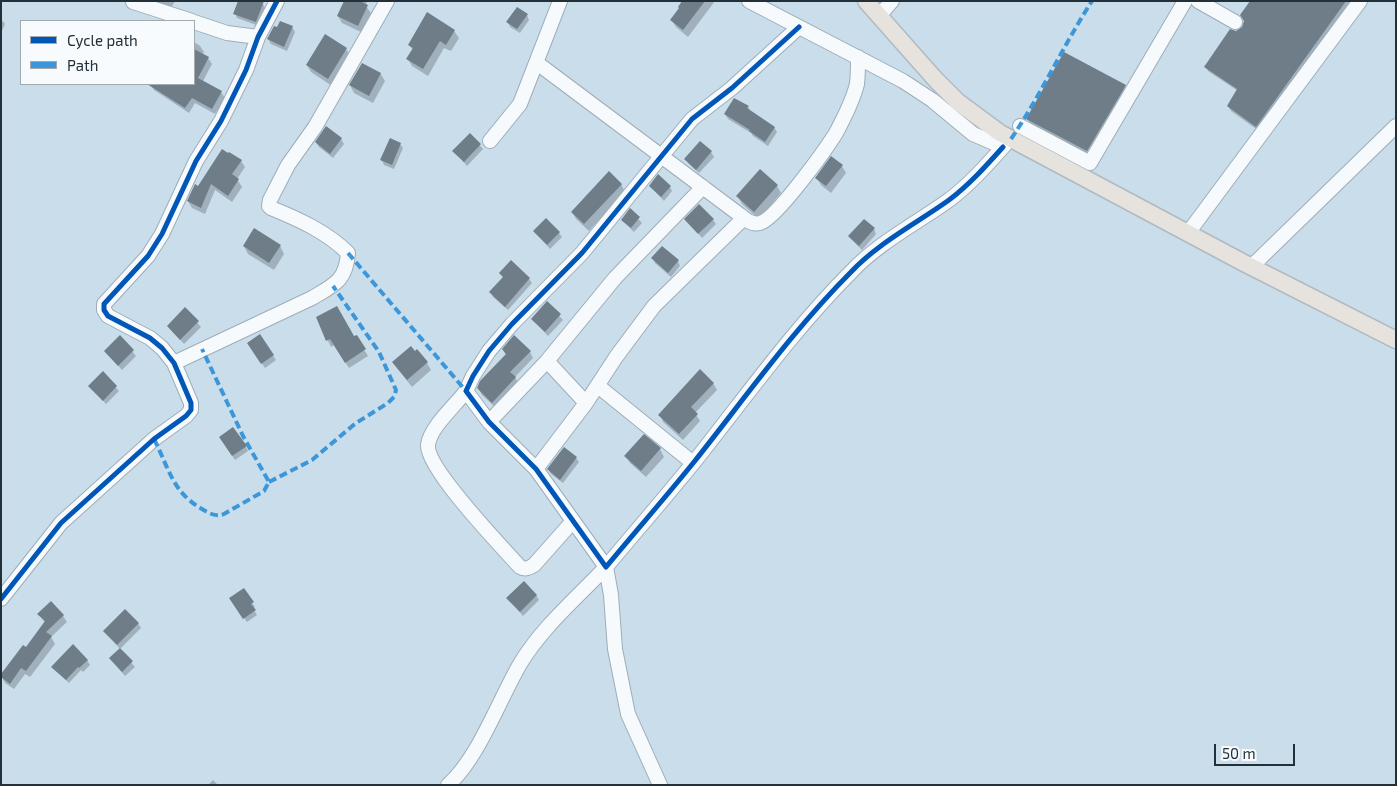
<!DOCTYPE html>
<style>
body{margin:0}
#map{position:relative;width:1397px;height:786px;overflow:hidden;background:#c9ddeb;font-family:"Exo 2",sans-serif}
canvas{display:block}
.frame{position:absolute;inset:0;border:2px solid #22303a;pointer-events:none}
.legend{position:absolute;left:20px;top:20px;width:175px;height:65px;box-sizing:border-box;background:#f7fbfd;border:1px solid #a2aaaf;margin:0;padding:6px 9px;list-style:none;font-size:15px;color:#22303a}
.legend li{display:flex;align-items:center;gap:10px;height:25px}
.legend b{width:25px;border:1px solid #a2aaaf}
.scale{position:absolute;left:1214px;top:744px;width:81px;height:22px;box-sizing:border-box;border:2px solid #22303a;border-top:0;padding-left:6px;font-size:15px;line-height:18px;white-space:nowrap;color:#22303a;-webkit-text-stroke:4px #f7fbfd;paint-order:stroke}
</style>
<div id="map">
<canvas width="1397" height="786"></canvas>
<div class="frame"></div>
<ul class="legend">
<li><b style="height:6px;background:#0057b8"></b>Cycle path</li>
<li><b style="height:6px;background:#3b97d9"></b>Path</li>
</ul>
<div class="scale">50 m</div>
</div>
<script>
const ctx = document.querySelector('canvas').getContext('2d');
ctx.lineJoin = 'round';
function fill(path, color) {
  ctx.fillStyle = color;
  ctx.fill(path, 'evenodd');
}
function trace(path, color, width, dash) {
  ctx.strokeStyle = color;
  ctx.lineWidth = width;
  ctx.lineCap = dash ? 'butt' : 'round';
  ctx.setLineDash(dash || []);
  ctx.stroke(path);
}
const shadow = new Path2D(`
 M149,1H175L170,10Z
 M345,1H368L365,5L371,13L361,32L342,23L338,16Z
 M687,1H715L688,37L676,27L672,20Z
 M1297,1H1352L1259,131L1231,111L1228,106L1238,91L1208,71L1206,67L1236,32Z
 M263,4L265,8L259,26L237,18L235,13Z
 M527,15L529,20L520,33L510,27L508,22Z
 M1,19L5,24L1,33Z
 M292,27L295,32L287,51L271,44L268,39Z
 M454,31L459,38L451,51L444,48L428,76L412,66L408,59L413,50L409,45Z
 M326,36L346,49L351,57L332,86L311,72L307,65Z
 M194,42L200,46L204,52L202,55L208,58L212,64L203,81L221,92L225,98L215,114L195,103L189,113L154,90L150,84H194Z
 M380,73L385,81L373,103L354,93L350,85Z
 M1125,86L1127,90L1089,155L1030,124L1027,119Z
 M748,107L751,112L774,127L777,132L768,146L753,136L751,133L728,119L725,114Z
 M470,134L483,149L467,166L454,151Z
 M341,139L344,144L333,158L319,147L316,142Z
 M701,143L711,152L714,157L699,173L689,164L686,159Z
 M400,144L403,148L394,169L384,165L382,160Z
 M241,161L245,167L237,179L242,187L232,202L215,190L205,214L192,208L188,201L198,187Z
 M842,166L846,173L831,193L821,185L817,178Z
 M760,171L777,186L781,193L759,219L742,204L738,196Z
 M621,184L625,192L589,231L576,219L572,212Z
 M650,186L670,187L672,191L664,201Z
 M630,210L642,223L634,232L622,220Z
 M686,219L713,220L716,224L702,238Z
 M874,229L876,234L862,250L849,237Z
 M535,231L559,233L562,237L550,249Z
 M244,246H280L284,254L274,270L248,254Z
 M653,258L678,261L680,266L671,277L655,263Z
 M500,273L529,279L532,283L508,310L493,297L491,293L503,277Z
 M547,303L563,320L548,336L532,319Z
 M185,309L201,327L184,344L168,326Z
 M317,318L354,338L356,337L368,356L349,368L334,345L331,347Z
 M260,336L276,360L265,368L251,348Z
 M120,337L136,356L122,370L105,351Z
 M503,350L530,352L533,358L515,377L519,384L496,408L482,395L478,388L506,355Z
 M393,363H427L431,370L412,387Z
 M103,373L119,391L106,404L90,386Z
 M713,383L717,390L695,413L700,421L683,440L663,422L660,415Z
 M644,436L660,449L664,457L646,477L630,463L626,456Z
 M223,442L246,447L248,451L235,460Z
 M576,458L579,462L563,483L551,474L548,469Z
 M536,595L539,600L523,616L508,598Z
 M233,603H252L255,607L253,609L257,615L247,622Z
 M39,614L63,616L67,622L51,637L55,644L30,677L25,674L14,689L5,683L1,676L26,649L45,623Z
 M138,623L141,628L120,649L135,667L125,676L110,659L120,649L105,631Z
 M87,660L90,665L83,672L81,670L69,683L56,671L53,667Z
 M213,780L218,785H208Z`);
const building = new Path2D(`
 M238,1H264L256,22L233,14Z
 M344,1H360L368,5L358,26L337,16Z
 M682,1H705L683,30L670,20L679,8L678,7Z
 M1250,1H1346L1256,127L1227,106L1237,89L1204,67L1230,29L1236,31L1242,27L1244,21L1240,15Z
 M517,7L528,14L517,29L506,22Z
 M427,12L455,30L446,45L440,41L423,69L406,59L413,48L408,45Z
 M280,21L293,26L284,47L267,39L274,26L277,27Z
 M325,34L347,48L328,79L306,65Z
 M194,49L209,57L198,78L222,91L212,109L192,98L185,108L147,84H194Z
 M1064,52L1126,85L1087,151L1026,119Z
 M362,63L381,73L369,96L349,85Z
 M734,98L749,106L747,108L775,127L765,142L749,131L750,130L724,114Z
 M326,126L342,138L330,154L315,142Z
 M470,133L481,144L464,162L452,151Z
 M390,138L401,143L392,165L380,160Z
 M700,141L712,151L696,170L684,159Z
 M222,149L228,153L229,152L242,160L232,174L239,179L228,196L211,184L201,208L187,201L195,184L198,186Z
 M831,156L843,165L826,186L815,178Z
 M760,169L778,185L754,212L736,196Z
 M609,171L622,184L584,224L571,212Z
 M658,174L671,186L661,197L649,186Z
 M699,204L714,219L698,234L684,219Z
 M630,208L640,217L631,228L621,220Z
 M546,218L560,232L547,245L533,231Z
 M864,219L875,228L859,246L848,236Z
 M254,228L281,245L269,263L243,246Z
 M662,246L679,260L668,273L651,258Z
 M511,260L530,278L505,307L489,292L503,277L499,273Z
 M547,301L561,314L545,332L531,319Z
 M337,306L354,336L357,335L366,349L345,363L330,339L326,341L316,317Z
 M185,307L199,321L180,340L167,326Z
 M260,334L274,355L261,364L247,343Z
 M120,335L134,350L118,366L104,351Z
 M514,335L531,351L510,372L516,377L492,403L477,388L480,381L506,354L502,349Z
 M411,346L415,351L417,349L428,362L407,380L392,362Z
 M700,369L714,383L691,407L698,414L679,434L658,415Z
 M103,371L117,386L103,401L88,386Z
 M233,427L247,446L232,456L219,437Z
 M644,434L661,448L641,471L624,456Z
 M564,447L577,457L560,480L547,469Z
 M524,581L537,595L520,612L506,598Z
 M244,588L254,602L251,604L256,610L243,619L229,598Z
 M51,601L64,615L46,632L52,636L26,671L21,668L10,684L1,677V674L23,645L26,647L45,621L37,614Z
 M125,609L139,623L117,645L103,631Z
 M73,644L88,660L79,668L78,667L66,680L51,667Z
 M120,648L133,661L122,672L109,658Z`);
const minor = new Path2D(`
 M749,1L903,81L932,100L973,134L1003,147L1008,141
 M1198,1L1235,22
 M133,2L192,21
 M879,16L892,1
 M194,22L227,33L258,37
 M799,27L732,88L692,119L582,253L512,324L489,351L473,376L466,391L489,422L536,469L606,567C635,532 665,498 694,462C745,398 793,330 851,272C878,243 917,223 949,200C969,185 986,166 1003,147
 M537,63L740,215C746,220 752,225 760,223C776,219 826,149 836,133C844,118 853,100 857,84C858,75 858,65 858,57
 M1020,126L1090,163L1185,1
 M490,141L520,104L560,1
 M1188,233L1360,1
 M1251,267L1396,126
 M547,361L586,403
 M174,363L312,298C334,285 346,281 348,253C327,232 298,219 271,208L269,206L270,200L288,165L315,127L387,1
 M598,386L693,463
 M466,391C456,405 430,427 428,445C426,468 502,547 520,567C525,570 529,568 534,565L573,521
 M489,422L547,361L615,278L703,187
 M536,469L586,403L616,357L654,306L744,218
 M606,567L611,595L615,649L628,714L660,785
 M1,599L61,523L154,439L186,416L191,410V403L174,363L162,348L150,338L108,316L104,310V304L148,256L162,234L196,161L221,121L246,70L258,37L277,1
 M448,785C478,759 499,700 520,664C542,627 577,598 606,567`);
const major = new Path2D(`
 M866,1L935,79L958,102L1000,133L1244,263L1396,340`);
const quiet = new Path2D(`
 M1011,139C1041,95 1063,46 1092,1
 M348,253L466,391
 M154,439C169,468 172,492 202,509C210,514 216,517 224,514L264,491L269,482L243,436L202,349
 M269,482L312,460L356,423L388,403L394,397L396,390L379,352L333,286`);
const cycleway = new Path2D(`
 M799,27L732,88L692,119L582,253L512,324L489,351L473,376L466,391L489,422L536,469L606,567C635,532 665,498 694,462C745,398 793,330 851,272C878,243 917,223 949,200C969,185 986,166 1003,147
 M1,599L61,523L154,439L186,416L191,410V403L174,363L162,348L150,338L108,316L104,310V304L148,256L162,234L196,161L221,121L246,70L258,37L277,1`);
fill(shadow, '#0003');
fill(building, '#6e7d87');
trace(minor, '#9eadb8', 16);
trace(major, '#b0bac1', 19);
trace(minor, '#f7fafc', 14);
trace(major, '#e6e3df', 16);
trace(quiet, '#3b97d9', 4, [8, 4]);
trace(cycleway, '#0057b8', 5);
</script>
